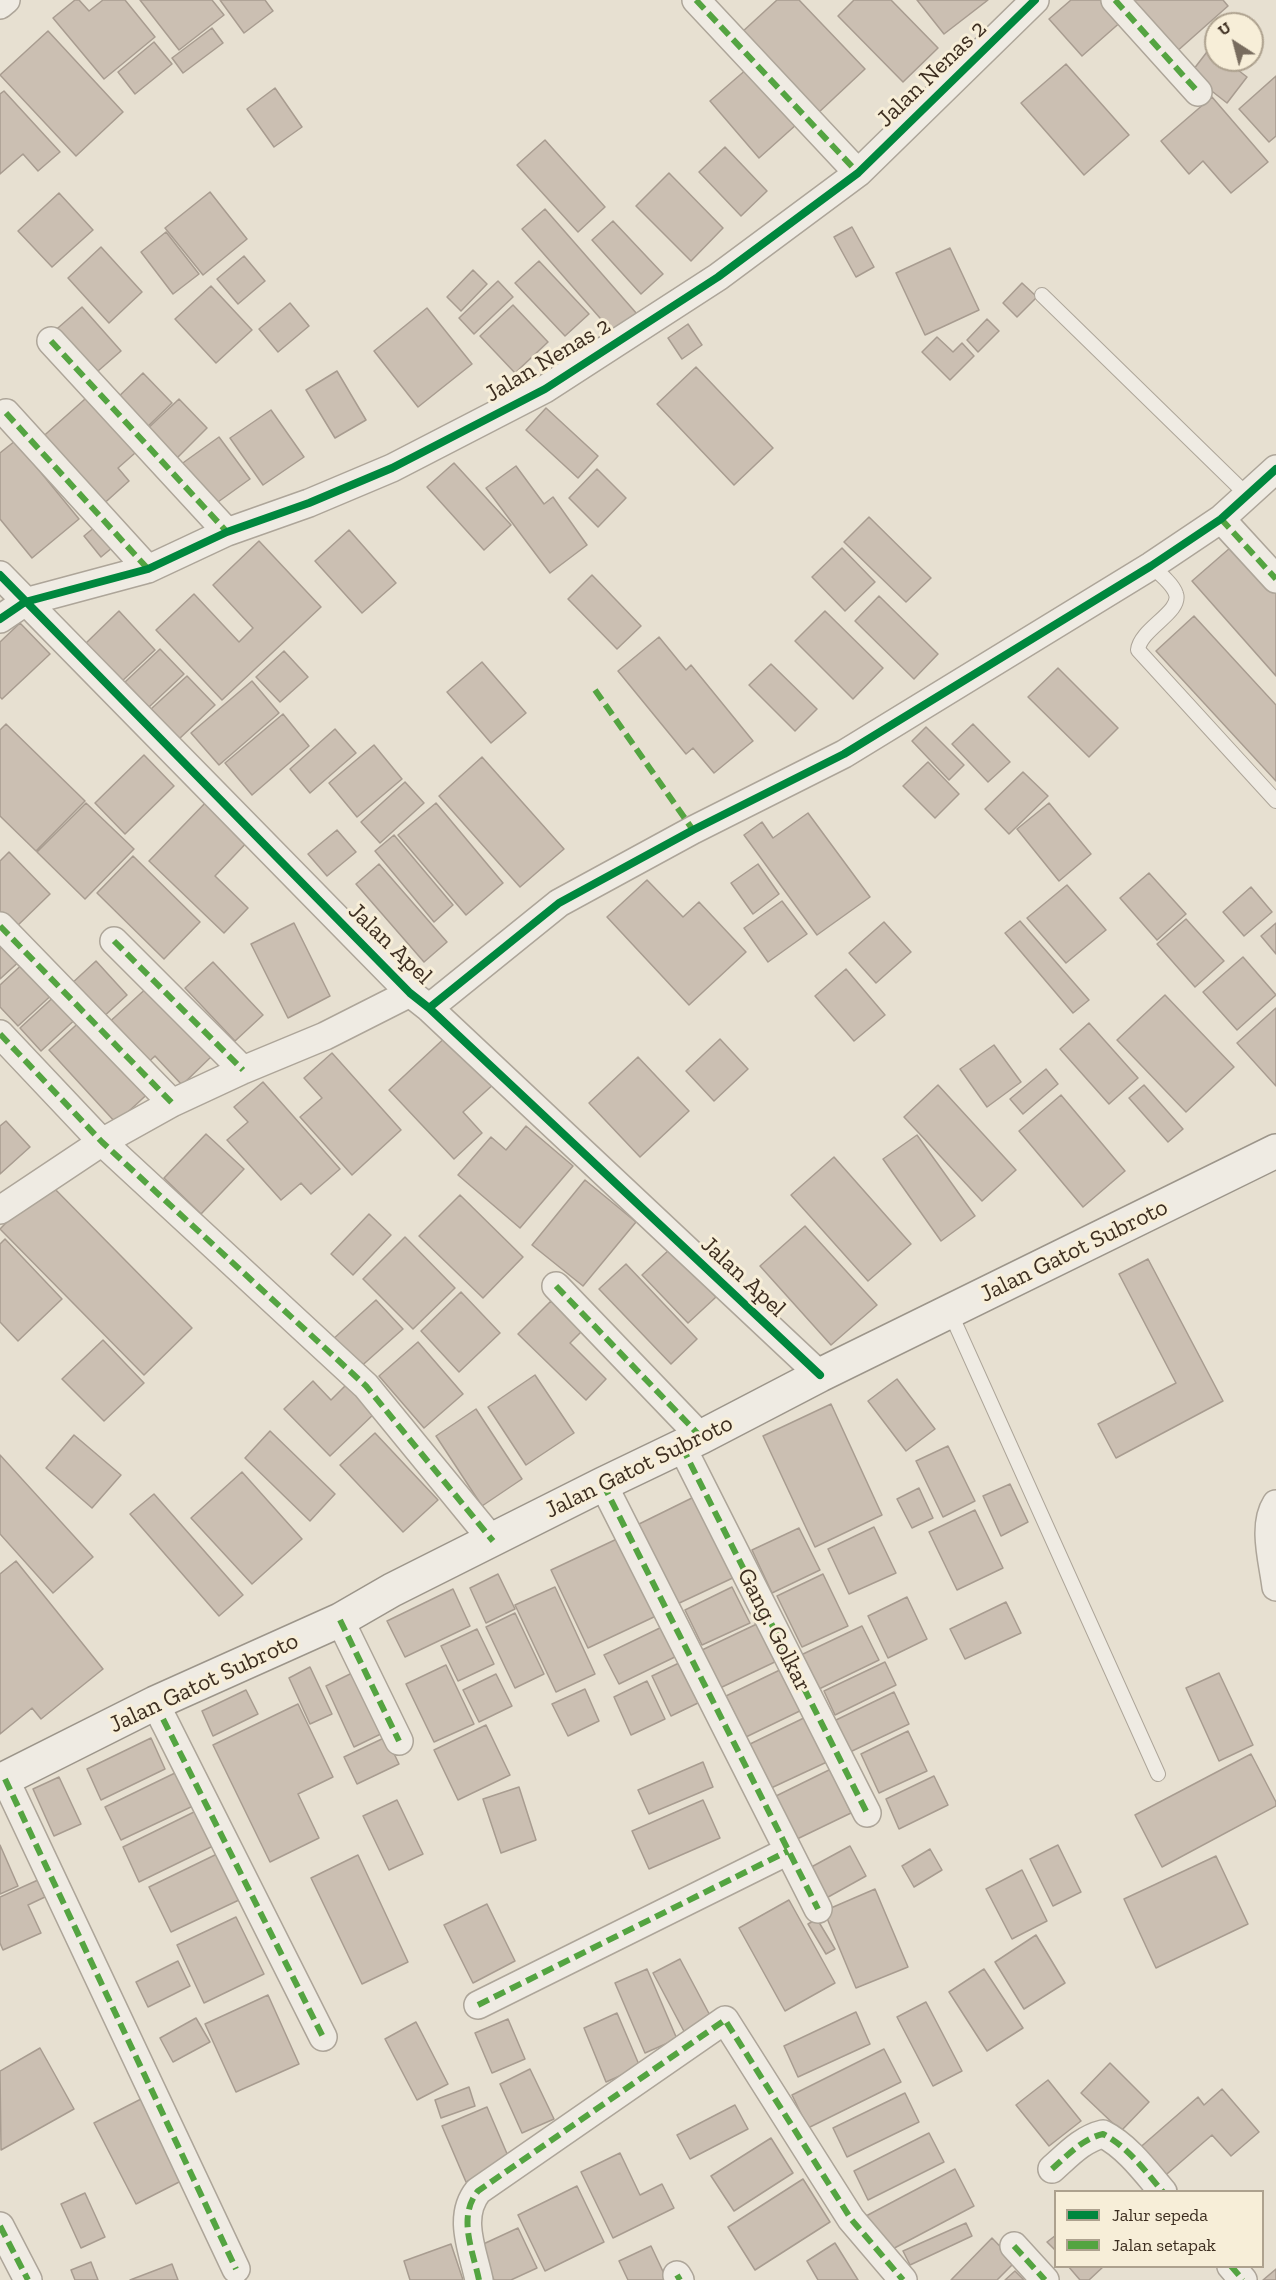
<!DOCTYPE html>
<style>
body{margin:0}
#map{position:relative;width:1276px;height:2280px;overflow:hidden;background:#e7e0d1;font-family:"Zilla Slab",serif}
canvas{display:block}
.legend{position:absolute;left:1054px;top:2190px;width:210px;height:78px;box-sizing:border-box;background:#f7eed8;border:2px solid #ada18e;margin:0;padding:8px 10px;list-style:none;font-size:18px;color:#3d2e20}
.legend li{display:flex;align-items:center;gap:12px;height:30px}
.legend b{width:30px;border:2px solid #ada18e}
.north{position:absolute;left:1204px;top:12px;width:60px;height:60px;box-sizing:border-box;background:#f7eed8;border:2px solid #ada18e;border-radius:50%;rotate:324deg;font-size:16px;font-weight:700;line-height:24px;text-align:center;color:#3d2e20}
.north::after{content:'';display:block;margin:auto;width:21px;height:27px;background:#786c5e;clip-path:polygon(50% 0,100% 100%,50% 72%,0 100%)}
</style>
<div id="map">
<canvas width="1276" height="2280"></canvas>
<ul class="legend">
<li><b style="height:8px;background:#00873e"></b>Jalur sepeda</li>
<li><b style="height:8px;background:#54a441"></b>Jalan setapak</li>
</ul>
<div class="north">U</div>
</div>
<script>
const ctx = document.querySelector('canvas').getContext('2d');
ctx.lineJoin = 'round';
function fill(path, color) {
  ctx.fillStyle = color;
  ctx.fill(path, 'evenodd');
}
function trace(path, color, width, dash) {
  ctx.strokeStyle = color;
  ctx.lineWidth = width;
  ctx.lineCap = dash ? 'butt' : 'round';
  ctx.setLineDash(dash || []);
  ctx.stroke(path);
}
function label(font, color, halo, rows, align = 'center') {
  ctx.font = font + ' "Zilla Slab",serif';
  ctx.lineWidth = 6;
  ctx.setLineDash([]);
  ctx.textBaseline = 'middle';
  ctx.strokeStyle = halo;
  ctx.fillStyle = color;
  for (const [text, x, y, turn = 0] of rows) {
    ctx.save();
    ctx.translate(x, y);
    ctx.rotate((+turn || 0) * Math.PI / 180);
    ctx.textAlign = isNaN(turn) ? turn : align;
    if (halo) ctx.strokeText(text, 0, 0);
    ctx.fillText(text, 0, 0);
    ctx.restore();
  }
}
const building = new Path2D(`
 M75,0H79L89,11L103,0H125L155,37L104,79L53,18Z
 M140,0H212L224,15L179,50Z
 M220,0H265L273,11L244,33Z
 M777,0H799L865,69L817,114L741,33Z
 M854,0H891L938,48L903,82L838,16Z
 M917,0H988L944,34Z
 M1071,0H1106L1123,20L1082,56L1049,19Z
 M1128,0H1223L1228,6L1175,53Z
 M212,28L223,43L183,73L172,58Z
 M48,31L123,112L76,156L0,75Z
 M154,42L172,64L135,94L118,72Z
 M1210,48L1216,53V60H1225L1247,77L1227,103L1190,74Z
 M1066,64L1129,135L1084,175L1021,103Z
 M748,68L797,124L759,158L710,101Z
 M1276,76V136L1269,142L1239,109Z
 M275,88L302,127L274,147L247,109Z
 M4,91L60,152L38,171L23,154L0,174V94Z
 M1212,97L1268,162L1231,193L1203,161L1189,174L1161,141Z
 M545,140L605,207L578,232L517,165Z
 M725,147L767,191L741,216L699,172Z
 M669,173L723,228L691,261L636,206Z
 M210,192L247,239L203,275L165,228Z
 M59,193L93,230L52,267L18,231Z
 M545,209L637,314L614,334L522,229Z
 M613,221L663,274L641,294L592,240Z
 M852,227L874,267L856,277L834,237Z
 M166,232L199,274L173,294L141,252Z
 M101,247L142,292L109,323L68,278Z
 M950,248L979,310L925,335L896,273Z
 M244,256L265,281L238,304L217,279Z
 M539,261L589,314L565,336L515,283Z
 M473,270L487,284L461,311L447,297Z
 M498,281L513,297L474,334L459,318Z
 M1022,283L1037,297L1017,317L1003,303Z
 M211,286L252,330L216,363L175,319Z
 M290,303L309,326L278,352L259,329Z
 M513,305L548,342L515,373L480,336Z
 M82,307L121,351L90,378L51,334Z
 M427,308L472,364L418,407L374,351Z
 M987,319L999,331L978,352L967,340Z
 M688,324L702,345L682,359L668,338Z
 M937,337L953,352L962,343L974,356L950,380L922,352Z
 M696,367L773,448L734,485L657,404Z
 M337,371L366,420L335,438L306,390Z
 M143,373L172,403L142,432L113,402Z
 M94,391L143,446L118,468L129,481L99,508L38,441Z
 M179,399L207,428L172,463L143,433Z
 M546,408L598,456L578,478L526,430Z
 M271,410L304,457L263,485L230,438Z
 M219,437L250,479L211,507L180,465Z
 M15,441L79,519L32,558L0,519V453Z
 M454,463L511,525L484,550L427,487Z
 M516,466L544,504L553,497L587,545L550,573L486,488Z
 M597,469L626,498L598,527L569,498Z
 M869,517L931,578L906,602L844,542Z
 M102,521L119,542L101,557L84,536Z
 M349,530L396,583L362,613L315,561Z
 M259,541L321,607L222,700L156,630L194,594L239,642L253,628L213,585Z
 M1238,541L1276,585V676L1192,581Z
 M842,548L875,582L845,611L812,577Z
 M592,575L641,626L617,649L568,599Z
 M879,596L938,654L914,679L855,621Z
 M119,611L155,650L120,683L84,645Z
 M825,611L883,668L853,699L795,641Z
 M1194,616L1276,705V781L1156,651Z
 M20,623L50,654L2,699L0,697V642Z
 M659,637L686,670L691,665L753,741L714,773L693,748L686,754L618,671Z
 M160,649L184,674L149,707L125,682Z
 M284,651L308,677L280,702L256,677Z
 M482,662L526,713L491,743L447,692Z
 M771,664L817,709L795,731L749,685Z
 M1058,668L1118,728L1089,757L1028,697Z
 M187,676L215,705L179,739L151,709Z
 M252,681L279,713L219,765L191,733Z
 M283,714L309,746L252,795L225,763Z
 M6,724L85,801L36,851L0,816V730Z
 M973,724L1010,762L988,782L952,744Z
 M926,727L964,765L949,780L912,741Z
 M335,729L356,753L310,793L290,769Z
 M374,745L402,779L357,817L329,783Z
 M144,755L174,786L125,834L95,803Z
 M482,757L564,849L520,887L439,796Z
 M928,762L959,794L935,818L903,786Z
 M1023,772L1048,796L1009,834L985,809Z
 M405,782L424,803L380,843L361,822Z
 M210,798L251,838L215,876L248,908L224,933L149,861Z
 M86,803L134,849L85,899L37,852Z
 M436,803L503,883L466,915L398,835Z
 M1049,803L1091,854L1059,881L1017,829Z
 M808,813L870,897L817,935L744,835L762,822L773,838Z
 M337,830L356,852L327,876L308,854Z
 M394,835L453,905L434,922L375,851Z
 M9,852L50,894L14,929L0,915V861Z
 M133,856L200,922L164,959L97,893Z
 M379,864L447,942L424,962L356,884Z
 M758,864L779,894L753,914L731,883Z
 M1149,873L1186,914L1157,940L1120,898Z
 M647,880L683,917L699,902L746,952L689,1005L607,917Z
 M1067,885L1106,930L1066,963L1027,918Z
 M1251,887L1272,912L1244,936L1223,912Z
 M782,901L807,934L768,962L744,928Z
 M1186,919L1224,961L1195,987L1157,944Z
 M1020,921L1089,1000L1073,1013L1005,933Z
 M884,922L911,952L876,983L849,953Z
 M294,923L330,996L288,1018L251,944Z
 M1276,923V954L1261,936Z
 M0,933L23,958L0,979Z
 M1243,957L1276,995L1237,1030L1203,992Z
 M28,959L57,990L18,1026L0,1007V985Z
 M96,961L127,995L100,1020L69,986Z
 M213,962L263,1015L235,1041L185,988Z
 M846,969L885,1015L854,1041L815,996Z
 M150,985L214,1054L182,1085L155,1056L143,1067L105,1026Z
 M59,992L80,1015L41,1051L20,1028Z
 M1165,995L1234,1067L1186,1112L1117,1040Z
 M1276,1008V1086L1237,1043Z
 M86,1016L154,1088L116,1123L49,1050Z
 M1089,1023L1138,1078L1109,1104L1060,1049Z
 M450,1033L496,1082L463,1112L482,1133L454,1159L389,1090Z
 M720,1039L748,1069L714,1101L686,1071Z
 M994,1045L1021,1082L987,1107L960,1069Z
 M332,1053L401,1130L352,1175L300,1117L322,1098L304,1078Z
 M638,1057L689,1111L640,1157L589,1103Z
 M1046,1069L1058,1084L1023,1114L1010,1099Z
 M263,1082L340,1169L311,1194L301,1183L281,1200L227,1140L248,1122L234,1107Z
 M938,1085L1016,1170L982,1201L904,1117Z
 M1144,1085L1183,1129L1168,1142L1129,1098Z
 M1061,1095L1125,1171L1083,1207L1019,1131Z
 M6,1121L30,1147L0,1174V1126Z
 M526,1126L573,1166L520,1228L458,1175L491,1137L506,1150Z
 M206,1134L244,1169L201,1214L164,1178Z
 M917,1135L975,1216L941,1241L883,1159Z
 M834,1157L911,1244L868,1281L791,1195Z
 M585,1180L636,1222L583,1286L532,1245Z
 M47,1181L192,1328L144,1375L0,1229Z
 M460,1195L523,1257L483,1298L419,1236Z
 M369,1214L391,1235L353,1275L331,1254Z
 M805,1226L877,1305L831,1345L760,1266Z
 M405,1237L455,1288L413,1329L363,1279Z
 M5,1239L62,1299L18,1341L0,1322V1244Z
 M670,1249L716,1297L688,1323L642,1275Z
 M1148,1259L1223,1401L1116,1458L1098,1424L1176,1383L1119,1274Z
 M626,1264L697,1339L671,1364L599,1289Z
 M461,1292L500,1333L459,1372L421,1331Z
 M376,1300L403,1329L357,1370L331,1341Z
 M551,1301L582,1331L570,1343L606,1379L586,1400L518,1334Z
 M103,1340L144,1383L104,1421L62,1379Z
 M418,1342L463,1394L424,1428L379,1376Z
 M535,1375L574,1433L526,1465L488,1407Z
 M897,1379L935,1429L906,1451L868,1401Z
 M313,1381L331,1400L348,1383L376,1412L330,1456L284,1409Z
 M831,1404L882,1515L815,1547L763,1436Z
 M476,1409L522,1479L482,1506L436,1436Z
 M270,1431L335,1494L310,1521L245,1458Z
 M375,1433L438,1500L403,1532L340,1465Z
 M74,1435L121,1475L92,1508L46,1468Z
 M948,1446L975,1501L943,1517L916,1461Z
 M0,1455L93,1557L53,1593L0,1534Z
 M242,1472L302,1539L252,1584L191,1518Z
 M1010,1484L1028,1522L1001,1536L983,1496Z
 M919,1488L933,1518L912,1528L897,1499Z
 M154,1494L243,1595L219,1616L130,1514Z
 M698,1495L737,1576L673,1606L635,1526Z
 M975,1510L1003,1568L957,1590L929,1532Z
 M874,1527L896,1573L849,1594L828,1549Z
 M799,1528L820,1570L772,1593L752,1550Z
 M619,1538L656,1616L588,1648L551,1570Z
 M16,1561L103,1669L41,1719L32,1708L0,1734V1574Z
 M498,1574L515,1609L486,1623L470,1588Z
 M823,1574L848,1626L802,1647L777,1596Z
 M555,1587L595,1674L556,1692L515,1605Z
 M732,1587L750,1623L702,1645L685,1610Z
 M453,1589L470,1626L405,1657L387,1621Z
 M907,1597L927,1639L888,1658L868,1616Z
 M1006,1602L1021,1633L965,1659L950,1629Z
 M515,1613L544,1674L515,1688L486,1627Z
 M761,1622L779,1660L720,1688L702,1650Z
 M664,1626L679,1655L619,1684L604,1655Z
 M862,1626L879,1660L817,1690L801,1655Z
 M477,1629L494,1664L458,1681L441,1646Z
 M681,1662L700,1702L671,1716L652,1676Z
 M885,1662L896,1685L835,1715L824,1691Z
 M446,1665L474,1724L434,1742L406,1684Z
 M310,1667L332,1714L310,1724L289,1678Z
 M786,1667L806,1708L746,1737L726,1696Z
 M358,1670L387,1731L354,1747L326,1686Z
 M1219,1673L1253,1745L1219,1761L1186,1688Z
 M496,1674L512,1706L479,1722L463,1690Z
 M647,1681L665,1719L631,1735L614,1697Z
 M585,1689L599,1721L568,1736L552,1704Z
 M246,1690L258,1714L213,1736L202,1711Z
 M894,1692L909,1724L850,1752L834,1721Z
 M298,1704L333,1777L298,1794L319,1838L270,1862L213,1745Z
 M808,1716L829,1761L769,1789L748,1745Z
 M486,1725L510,1775L458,1800L434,1750Z
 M908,1731L927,1771L879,1793L861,1754Z
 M386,1737L399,1764L357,1784L344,1757Z
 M151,1738L165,1769L101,1800L87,1769Z
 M1251,1754L1276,1802V1806L1162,1867L1135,1815Z
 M703,1762L713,1787L649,1814L638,1790Z
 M831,1769L851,1813L795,1840L774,1797Z
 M177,1772L193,1806L121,1840L105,1807Z
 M934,1776L948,1805L899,1829L886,1799Z
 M59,1777L81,1824L54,1836L33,1789Z
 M519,1787L536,1840L501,1853L483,1799Z
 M397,1800L423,1854L389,1870L363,1816Z
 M703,1800L720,1838L649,1869L632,1831Z
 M196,1811L213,1846L139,1882L123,1847Z
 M0,1845L18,1886L0,1894Z
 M1058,1845L1081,1892L1053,1906L1030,1859Z
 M850,1846L866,1876L821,1901L804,1871Z
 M930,1849L942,1870L914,1887L902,1866Z
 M217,1854L239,1900L171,1932L149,1887Z
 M358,1855L408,1962L362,1984L311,1878Z
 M1216,1856L1248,1924L1156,1968L1124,1899Z
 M1022,1870L1047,1921L1012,1939L986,1889Z
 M38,1880L45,1897L28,1905L41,1933L3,1950L0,1943V1897Z
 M875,1889L908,1967L856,1988L824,1911Z
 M789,1900L835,1983L785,2011L739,1928Z
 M487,1904L515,1961L473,1983L444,1925Z
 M236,1917L264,1974L204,2003L177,1945Z
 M817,1919L835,1949L826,1954L808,1924Z
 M1036,1935L1065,1983L1024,2009L995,1962Z
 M680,1959L714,2023L687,2037L653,1973Z
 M178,1961L190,1986L148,2007L136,1982Z
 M647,1969L677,2039L645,2053L615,1983Z
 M984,1969L1023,2028L987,2051L949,1992Z
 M268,1995L299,2064L236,2092L205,2024Z
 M926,2002L962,2071L933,2086L897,2017Z
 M856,2012L870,2044L798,2077L784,2046Z
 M617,2013L640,2067L606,2082L584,2028Z
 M196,2018L210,2042L173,2062L160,2038Z
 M508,2019L525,2059L492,2073L475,2033Z
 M416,2022L448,2084L417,2100L385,2039Z
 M40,2048L74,2109L1,2150L0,2071Z
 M884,2049L901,2082L808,2128L792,2095Z
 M1110,2063L1149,2102L1121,2131L1081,2093Z
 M530,2069L554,2119L522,2133L500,2084Z
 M1048,2080L1081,2121L1049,2146L1016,2105Z
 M469,2087L475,2106L441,2118L435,2100Z
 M1222,2089L1259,2132L1231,2156L1212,2135L1160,2180L1136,2151L1198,2097L1204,2105Z
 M905,2093L919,2122L847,2157L833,2128Z
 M145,2097L187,2178L136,2204L94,2123Z
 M735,2105L748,2129L690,2159L677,2135Z
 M487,2107L511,2163L466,2182L442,2126Z
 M929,2133L944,2162L868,2200L854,2171Z
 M771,2138L793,2173L734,2211L711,2176Z
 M620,2153L640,2195L662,2184L674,2208L613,2238L581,2172Z
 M955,2169L974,2206L885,2253L866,2216Z
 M803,2179L830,2222L755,2270L728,2227Z
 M577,2186L604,2242L545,2271L518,2215Z
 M85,2193L105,2237L81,2248L61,2204Z
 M966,2223L972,2236L910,2265L903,2251Z
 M518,2228L537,2268L511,2280H494L479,2246Z
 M1056,2235V2251L1047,2242Z
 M992,2238L1015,2262L997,2280H951Z
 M835,2243L858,2280H818L807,2261Z
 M451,2244L463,2280H410L404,2261Z
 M651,2246L667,2280H628L619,2261Z
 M91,2262L98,2280H75L71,2270Z
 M172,2264L178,2280H130Z
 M1068,2266H1104L1089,2280H1080Z
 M1276,2269V2280H1263Z
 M1015,2271L1024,2280H1005Z`);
const lane = new Path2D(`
 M1042,295L1247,495
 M1151,566C1159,573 1173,584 1176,594C1182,612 1140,629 1138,650L1276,801
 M950,1312L1158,1774`);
const street = new Path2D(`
 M696,0L858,173
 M1115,0L1198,92
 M0,5L6,0
 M51,341L227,532
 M6,413L148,569
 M1221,519L1276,579
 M0,575L410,993L429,1008L820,1375
 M0,619L25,602L148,569L227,532L309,503L392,468L545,389L718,277L858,173L1035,0
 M0,926L172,1103
 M114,941L243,1070
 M429,1008L559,903L693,830L844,754L1151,566L1221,519L1276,469
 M0,1034L102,1142L366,1386L493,1541
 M0,1210L102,1142L172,1103L243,1070L325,1036L410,993
 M556,1286L701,1437
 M682,1447L867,1813
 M603,1484L818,1909
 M1276,1504C1262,1526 1273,1562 1276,1587
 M340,1620L399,1741
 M155,1703L323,2037
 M5,1779L236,2269
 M478,2005L788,1851
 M1052,2169C1068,2155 1082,2139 1103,2134C1127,2146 1146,2172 1163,2192
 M0,2226L28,2280
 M1014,2246L1045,2280
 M1231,2266L1243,2280
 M677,2275L680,2280
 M479,2280C473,2251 457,2217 478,2191L725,2020L851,2219L903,2280`);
const secondary = new Path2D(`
 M0,1781L155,1703L340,1620L392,1590L603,1484L701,1437L820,1375L1276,1151`);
const quiet = new Path2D(`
 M696,0L858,173
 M1115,0L1198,92
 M51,341L227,532
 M6,413L148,569
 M1221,519L1276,579
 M595,690L693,830
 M0,926L172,1103
 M114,941L243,1070
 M0,1034L102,1142L366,1386L493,1541
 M556,1286L701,1437
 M682,1447L867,1813
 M603,1484L818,1909
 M340,1620L399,1741
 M155,1703L323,2037
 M5,1779L236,2269
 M478,2005L788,1851
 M1052,2169C1068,2155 1082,2139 1103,2134C1127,2146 1146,2172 1163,2192
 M0,2226L28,2280
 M1014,2246L1045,2280
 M1231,2266L1243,2280
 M677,2275L680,2280
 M479,2280C473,2251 457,2217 478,2191L725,2020L851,2219L903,2280`);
const cycleway = new Path2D(`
 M0,575L410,993L429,1008L820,1375
 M0,619L25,602L148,569L227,532L309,503L392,468L545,389L718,277L858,173L1035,0
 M429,1008L559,903L693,830L844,754L1151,566L1221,519L1276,469`);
const streetNames = [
 ["Jalan Nenas 2",932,74,-44],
 ["Jalan Nenas 2",548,360,-31],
 ["Jalan Apel",390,944,44],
 ["Jalan Gatot Subroto",1074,1251,-26],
 ["Jalan Apel",743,1277,43],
 ["Jalan Gatot Subroto",639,1467,-26],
 ["Gang. Golkar",774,1630,63],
 ["Jalan Gatot Subroto",204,1683,-25]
];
fill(building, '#cbbfb2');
trace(building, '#a89c90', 1.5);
trace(lane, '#ada599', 16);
trace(street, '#ada599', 30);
trace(secondary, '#9c958a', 36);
trace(lane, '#efebe3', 14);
trace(street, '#efebe3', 27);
trace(secondary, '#efebe3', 33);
trace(quiet, '#54a441', 6, [12, 6]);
trace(cycleway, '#00873e', 8);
label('24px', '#3d2e20', '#f7eed8', streetNames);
</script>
